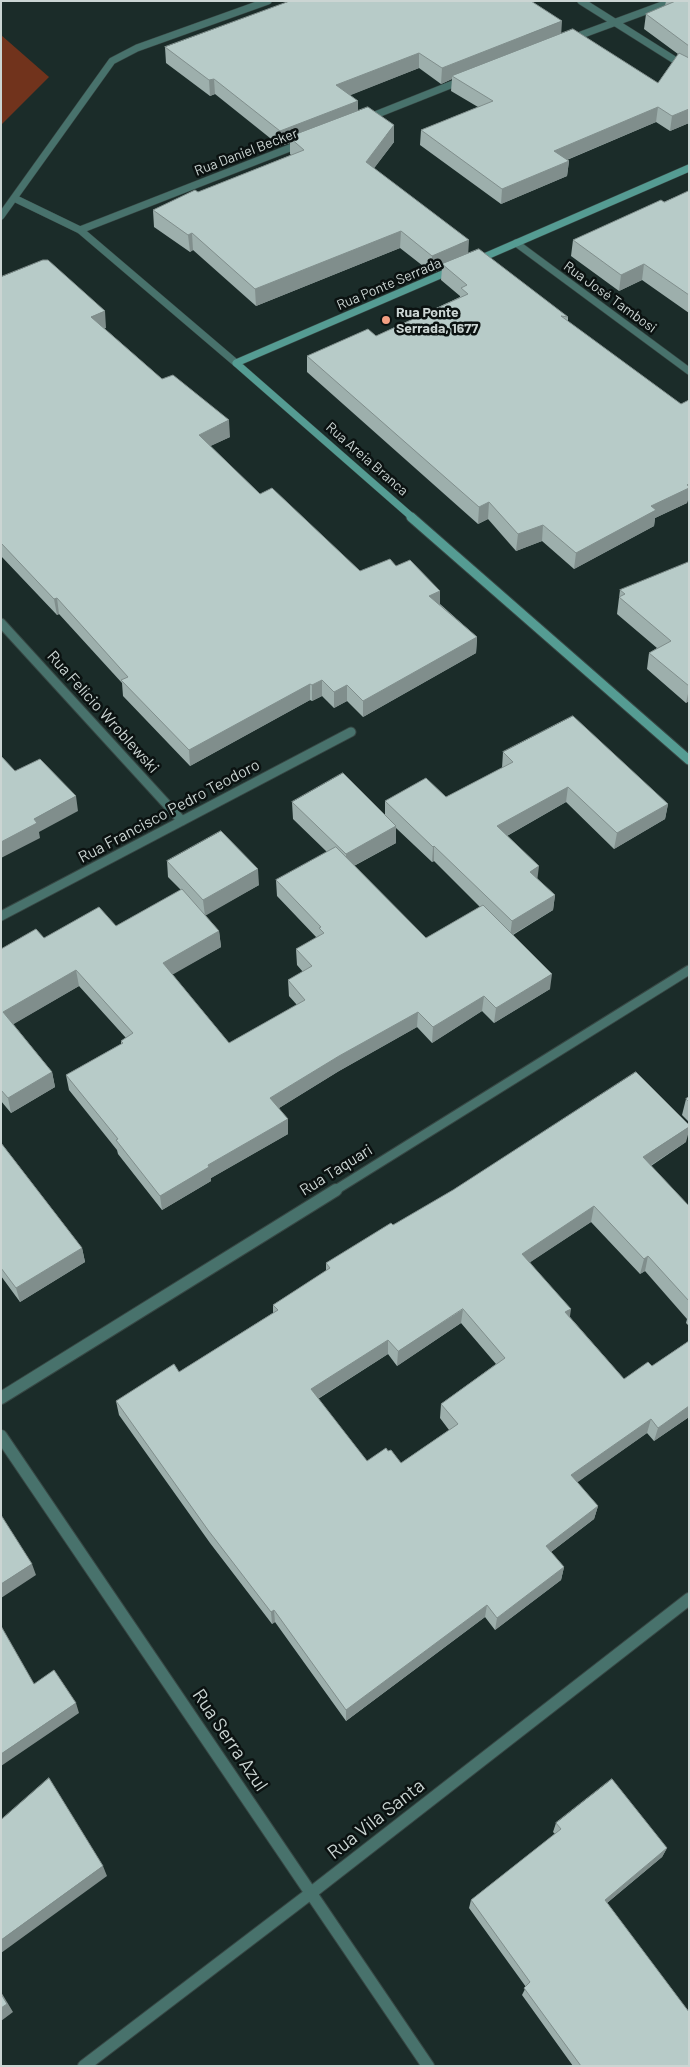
<!DOCTYPE html>
<meta charset="utf-8">
<style>
body{margin:0}
#map{position:relative;width:690px;height:2067px;overflow:hidden;background:#1b2c29;font-family:Barlow,sans-serif}
canvas{display:block}
.frame{position:absolute;inset:0;border:2px solid #cbd5d3;pointer-events:none}
</style>
<div id="map">
<canvas width="690" height="2067"></canvas>
<div class="frame"></div>
</div>
<script>
const ctx = document.querySelector('canvas').getContext('2d');
ctx.lineJoin = 'round';
function fill(path, color) {
  ctx.fillStyle = color;
  ctx.fill(path, 'evenodd');
}
function trace(path, color, width, dash) {
  ctx.strokeStyle = color;
  ctx.lineWidth = width;
  ctx.lineCap = dash ? 'butt' : 'round';
  ctx.setLineDash(dash || []);
  ctx.stroke(path);
}
function label(font, color, halo, rows, align = 'center') {
  ctx.font = font + ' Barlow,sans-serif';
  ctx.lineWidth = 5;
  ctx.setLineDash([]);
  ctx.textBaseline = 'middle';
  ctx.strokeStyle = halo;
  ctx.fillStyle = color;
  for (const [text, x, y, turn = 0] of rows) {
    ctx.save();
    ctx.translate(x, y);
    ctx.rotate((+turn || 0) * Math.PI / 180);
    ctx.textAlign = isNaN(turn) ? turn : align;
    if (halo) ctx.strokeText(text, 0, 0);
    ctx.fillText(text, 0, 0);
    ctx.restore();
  }
}
const green = new Path2D(`
 M1,35L49,77L1,125Z`);
const streetFar2 = new Path2D(`
 M581,1L689,69
 M570,39L673,1
 M365,119L463,80
 M14,198L80,230L236,363
 M1,216L112,61L137,48L268,1
 M80,230L300,144
 M516,243L689,371`);
const streetFar1 = new Path2D(`
 M1,623L182,821
 M1,916L351,732
 M334,1191L689,970`);
const street = new Path2D(`
 M1,1398L336,1190
 M1,1436L428,2066
 M84,2066L311,1893L689,1599`);
const secondaryFar1 = new Path2D(`
 M475,261L689,168
 M413,518L236,363L452,270`);
const secondary = new Path2D(`
 M411,517L689,760`);
const wall = new Path2D(`
 M666,1H689V123L670,131L656,122L567,160L569,161L567,176L501,204L420,145L421,130L478,107L451,91L452,79L441,84L419,68L350,95L358,111L394,142L374,168L468,253L568,317V321L688,499L687,503L655,518L654,526L574,569L542,541L516,551L488,519L478,524L307,372V356L376,336L460,297V296L441,280L442,269L432,273L400,248L256,306L193,250L190,252L154,227L153,210L291,155L290,154V143L280,146L215,94L210,96L166,63L165,47L561,34L658,83L678,54L644,29L646,14L665,6Z
 M689,191V313L642,280L619,291L571,256L573,240L664,202Z
 M1,277L106,328H104L162,379L230,437L210,446L260,494L360,571L396,566L440,591V604L477,637L476,653L363,717L347,701L334,708L322,696L312,701L310,700L190,766L123,696L122,683L59,614L57,615L1,556Z
 M689,562V701L686,703L647,669L649,653L657,648L617,614L620,590Z
 M503,752L668,804L665,819L614,849L566,802L507,836L537,879L555,895L553,910L513,935L550,989L494,1023L482,1011L432,1043L417,1027L339,1071L279,1108L288,1134L211,1178V1181L162,1210L118,1154L117,1150L69,1090L66,1075L121,1044V1041L126,1038L79,986L13,1024L52,1072L55,1087L11,1113L1,1101V949L44,938L116,926L181,890L168,877L167,861L259,885L205,915L219,931L221,947L172,974L229,1043L297,1005L289,996L288,980L303,972L297,965L296,949L317,938L277,896L276,880L327,852L293,819L292,802L385,815V801L446,797L502,768ZM396,828L432,862L434,861L480,907L426,938L354,866L396,843Z
 M689,1097V1122L682,1115L686,1099Z
 M686,1142L651,1166L689,1206V1326L686,1323L687,1319L645,1271L640,1274L591,1222L530,1262L570,1317L624,1379L652,1366L689,1341V1417L654,1441L647,1433L577,1482L598,1506L594,1519L551,1552L564,1567L561,1580L495,1630L485,1617L346,1721L275,1622L272,1624L210,1543L119,1415L116,1401L179,1372L273,1313V1305L326,1271V1263L393,1225ZM461,1323L496,1364L441,1404L440,1418L449,1430L401,1463L388,1451L367,1461L318,1399L388,1354L397,1366Z
 M1,1143L82,1248L85,1262L20,1302L1,1276Z
 M556,1823L667,1848L662,1857L607,1903L689,2066H573L522,1995L526,1987L469,1908L471,1900L555,1834L553,1832Z`);
const shadedWall = new Path2D(`
 M562,21L561,37L452,76V79L441,84L442,68Z
 M419,53V68L336,101V85Z
 M214,79L215,94L210,96L209,80Z
 M358,101V116L289,137L290,143L280,146V131Z
 M658,107L656,122L552,166L554,151Z
 M689,109V123L670,131L672,116Z
 M394,125V142L366,179V162Z
 M569,161L567,176L501,204L502,189Z
 M401,231L400,248L256,306L255,289Z
 M192,233L193,250L190,252L188,235Z
 M469,240L468,257L442,264V269L432,273V256Z
 M644,264L642,280L619,291L621,275Z
 M105,311L106,328L93,333L91,317Z
 M229,420L230,437L200,451L199,435Z
 M689,484V499H688L687,503L655,518L654,526L574,569L576,553L651,506Z
 M489,502L488,519L478,524L479,507Z
 M543,525L542,541L516,551L518,534Z
 M440,591V607L429,596Z
 M57,598L59,614L57,615L54,599Z
 M477,637L476,653L363,717V701Z
 M322,680V696L312,701V685Z
 M310,684V700L190,766L189,750Z
 M347,685V701L334,708V692Z
 M689,689V701L686,703Z
 M568,787L566,802L496,842L497,826Z
 M76,796L78,811L39,832L40,838L1,858V842L34,819Z
 M668,804L665,819L614,849L617,833Z
 M396,826V843L346,870V854Z
 M434,846V861L432,862L433,847Z
 M539,866L537,882L530,872Z
 M258,869L259,885L205,916L203,900Z
 M555,895L553,910L510,936L512,921Z
 M219,931L221,947L165,979L163,963Z
 M76,970L79,986L7,1028L3,1012Z
 M552,974L550,989L494,1023L496,1008Z
 M484,996L482,1011L432,1043L433,1027Z
 M418,1012L417,1027L339,1071L271,1113L270,1098L339,1056Z
 M52,1072L55,1087L11,1113L8,1098Z
 M288,1119V1134L211,1178V1181L162,1210L160,1196L208,1165Z
 M689,1127V1131L686,1142L639,1173L643,1157Z
 M594,1206L591,1222L520,1269L522,1254Z
 M82,1248L85,1262L20,1302L16,1288Z
 M648,1256L645,1271L640,1274L644,1259Z
 M463,1309L461,1323L397,1366L398,1351Z
 M571,1309L569,1323L565,1312Z
 M388,1340V1354L311,1403V1389Z
 M689,1406V1417L654,1441L658,1428Z
 M651,1419L647,1433L568,1489L571,1475Z
 M598,1506L594,1519L543,1558L546,1546Z
 M32,1564L36,1575L1,1598V1584Z
 M564,1567L561,1580L495,1630L497,1618Z
 M487,1605L485,1617L346,1721V1710Z
 M274,1610L275,1622L272,1624L271,1612Z
 M76,1703L79,1713L1,1766V1754Z
 M667,1848L662,1857L601,1908L605,1900Z
 M103,1866L107,1876L1,1953V1940Z
 M1,1992L13,2012L1,2021Z`);
const building = new Path2D(`
 M290,1H531L562,21L442,68L419,53L336,85L358,101L280,131L214,79L209,80L165,47Z
 M676,1H689V46L646,14Z
 M573,29L658,83L679,53L689,58V109L672,116L658,107L554,151L569,161L502,189L421,130L493,101L452,76Z
 M368,107L394,125L366,162L469,240L432,256L401,231L255,289L192,233L188,235L153,210L195,190L198,192L304,150L289,137Z
 M689,191V295L644,264L621,275L573,240L661,200L664,202Z
 M479,249L568,317L561,316L681,404L689,400V484L687,485L689,486V488L651,506L656,510L576,553L543,525L518,534L489,502L479,507L307,356L368,329L376,336L468,294L461,288L467,285L442,264Z
 M43,260H48L105,311L91,317L162,379L173,375L229,420L199,435L260,494L272,488L360,571L390,559L396,566L410,560L440,591L429,596L477,637L363,701L347,685L334,692L322,680L312,685L310,684L189,750L121,680L128,677L57,598L54,599L1,543V277Z
 M689,562V686L649,653L671,641L619,597L625,594L620,590Z
 M573,716L668,804L617,833L568,787L497,826L539,866L530,872L555,895L512,921L434,846L433,847L385,801L426,778L446,797L513,762L503,752Z
 M1,756L15,771L40,759L76,796L34,819L37,823L1,842Z
 M343,773L396,826L346,854L292,802Z
 M221,831L258,869L203,900L167,861Z
 M336,847L426,938L483,905L552,974L496,1008L484,996L433,1027L418,1012L339,1056L270,1098L288,1119L208,1165L209,1167L160,1196L116,1140L118,1139L66,1075L123,1043L121,1041L133,1033L76,970L3,1012L52,1072L8,1098L1,1090V949L36,929L44,938L99,907L116,926L182,889L219,931L163,963L229,1043L305,1000L288,980L312,966L296,949L324,933L319,928L321,927L276,880Z
 M636,1072L689,1125V1127L643,1157L689,1206V1301L648,1256L644,1259L594,1206L522,1254L571,1309L565,1312L624,1379L648,1362L652,1366L689,1341V1406L658,1428L651,1419L571,1475L598,1506L546,1546L564,1567L497,1618L487,1605L346,1710L274,1610L271,1612L208,1530L116,1401L174,1364L179,1372L278,1310L273,1305L330,1268L326,1263L391,1223L393,1225L453,1190ZM463,1309L505,1358L441,1404L458,1424L401,1463L391,1450L388,1451L386,1448L367,1461L311,1389L388,1340L398,1351Z
 M689,1097V1102L686,1099Z
 M1,1143L82,1248L16,1288L1,1268Z
 M1,1515L32,1564L1,1584Z
 M1,1626L34,1684L54,1670L76,1703L1,1754Z
 M49,1778L103,1866L1,1940V1820Z
 M612,1779L667,1848L605,1900L689,2012V2066H581L524,1988L530,1982L471,1900L561,1829L556,1823Z
 M1,1994L7,2004L1,2008Z`);
const markers = [
 [386,320,5,"#f39f82"]
];
const farStreetnames = [
 ["Rua Daniel Becker",246,152,-21],
 ["Rua Ponte Serrada",389,284,-23],
 ["Rua José Tambosi",610,297,36],
 ["Rua Areia Branca",367,459,41]
];
const farPoinames = [
 ["Rua Ponte",396,312],
 ["Serrada, 1677",396,328]
];
const streetNames = [
 ["Rua Felício Wroblewski",103,712,48],
 ["Rua Francisco Pedro Teodoro",169,811,-28],
 ["Rua Taquari",336,1170,-32]
];
const nearStreetnames = [
 ["Rua Serra Azul",230,1740,56],
 ["Rua Vila Santa",376,1819,-38]
];
fill(green, '#71331c');
trace(streetFar2, '#374744', 8);
trace(streetFar1, '#374744', 11);
trace(street, '#374744', 14);
trace(secondaryFar1, '#374744', 8);
trace(secondary, '#374744', 11);
trace(streetFar2, '#48726c', 7);
trace(streetFar1, '#48726c', 9);
trace(street, '#48726c', 12);
trace(secondaryFar1, '#559c93', 7);
trace(secondary, '#559c93', 9);
fill(wall, '#9dafac');
fill(shadedWall, '#808e8c');
fill(building, '#b7cbc8');
trace(building, '#808e8c', 1);
for (const [x, y, r, color] of markers) {
  const dot = new Path2D();
  dot.arc(x, y, r, 0, 2 * Math.PI);
  ctx.fillStyle = color;
  ctx.fill(dot);
  trace(dot, '#0b1211', 2);
}
label('14px', '#cbd5d3', '#0b1211', farStreetnames);
label('bold 14px', '#cbd5d3', '#0b1211', farPoinames, 'left');
label('16px', '#cbd5d3', '#0b1211', streetNames);
label('19px', '#cbd5d3', '#0b1211', nearStreetnames);
</script>
